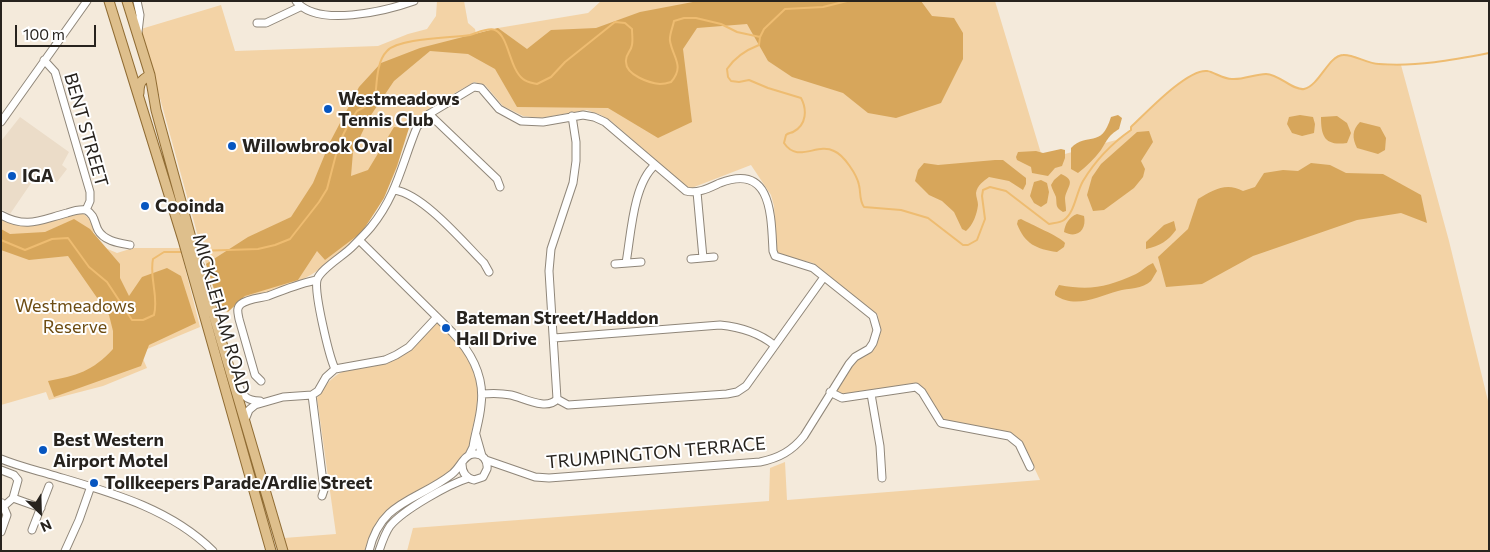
<!DOCTYPE html>
<style>
body{margin:0}
#map{position:relative;width:1490px;height:552px;overflow:hidden;background:#f4eadb;font-family:Commissioner,sans-serif}
canvas{display:block}
.frame{position:absolute;inset:0;border:2px solid #27231e;pointer-events:none}
.north{position:absolute;left:15px;top:487px;width:50px;height:50px;-webkit-text-stroke:4px #fff;paint-order:stroke;rotate:156deg;font-size:14px;font-weight:700;line-height:20px;text-align:center;color:#27231e}
.north::after{content:'';display:block;margin:auto;width:18px;height:22px;background:#27231e;clip-path:polygon(50% 0,100% 100%,50% 72%,0 100%)}
.scale{position:absolute;left:15px;top:25px;width:81px;height:22px;box-sizing:border-box;border:2px solid #27231e;border-top:0;padding-left:6px;font-size:15px;line-height:18px;white-space:nowrap;color:#27231e;-webkit-text-stroke:4px #fff;paint-order:stroke}
</style>
<div id="map">
<canvas width="1490" height="552"></canvas>
<div class="frame"></div>
<div class="north">N</div>
<div class="scale">100 m</div>
</div>
<script>
const ctx = document.querySelector('canvas').getContext('2d');
ctx.lineJoin = 'round';
function fill(path, color) {
  ctx.fillStyle = color;
  ctx.fill(path, 'evenodd');
}
function trace(path, color, width, dash) {
  ctx.strokeStyle = color;
  ctx.lineWidth = width;
  ctx.lineCap = dash ? 'butt' : 'round';
  ctx.setLineDash(dash || []);
  ctx.stroke(path);
}
function label(font, color, halo, rows, align = 'center') {
  ctx.font = font + ' Commissioner,sans-serif';
  ctx.lineWidth = 4;
  ctx.setLineDash([]);
  ctx.textBaseline = 'middle';
  ctx.strokeStyle = halo;
  ctx.fillStyle = color;
  for (const [text, x, y, turn = 0] of rows) {
    ctx.save();
    ctx.translate(x, y);
    ctx.rotate((+turn || 0) * Math.PI / 180);
    ctx.textAlign = isNaN(turn) ? turn : align;
    if (halo) ctx.strokeText(text, 0, 0);
    ctx.fillText(text, 0, 0);
    ctx.restore();
  }
}
const built = new Path2D(`
 M20,117L69,152L62,165L67,169L57,182L40,170L10,214L1,209V141Z`);
const green = new Path2D(`
 M437,1H464L468,23L475,29L476,34L498,28L588,13L601,1H995L1043,160L1116,140L1130,130L1131,127C1145,114 1188,68 1207,72C1216,73 1223,79 1233,79C1247,79 1260,72 1274,76C1284,79 1295,92 1305,89C1319,84 1326,62 1337,56C1347,51 1364,61 1374,64C1382,65 1392,66 1401,65L1449,241L1489,405V551H407L413,528L769,501L770,468L785,462L787,500L1040,480L1024,446L1018,439L941,421L923,388L843,396L839,395L836,389L854,362L867,354L877,343L880,333L878,315L813,263L780,255L776,250L774,206L771,195L751,165L689,189L611,121L601,115L587,110L540,118L523,116L503,106L485,85L474,82C456,93 419,111 409,128C403,138 401,153 398,165C394,175 389,186 384,196C369,229 332,266 299,281C274,292 245,299 218,302L202,251L141,29L221,5L235,51L378,46L408,34L427,29L436,16Z
 M81,213C89,216 91,223 95,230L88,239L89,241L117,253L133,248H180L200,327L140,352L147,368L103,386L49,400L46,392L1,405V218L13,224L22,226Z
 M438,321L462,347L473,364L477,382L478,407L471,433L470,446L459,463L450,473L377,524L368,540L365,551H288L284,538L336,534L317,398C331,377 338,370 363,367C371,366 379,366 386,363C409,355 422,338 438,321Z`);
const forest = new Path2D(`
 M698,1H921L932,16L954,18L963,33V59L941,103L896,118L868,113L843,93L792,77L768,61L747,24L697,28L683,49L692,122L658,138L608,108L517,107L495,69L468,54L430,51L394,81L369,118L353,152L351,176L368,170L394,127L409,128L397,166L384,198L362,232L325,260L317,251L298,280L245,296L228,312L220,308L206,264L248,237L291,217L313,183L330,142L359,87L381,63L420,48L498,28L527,49L551,30L596,28L640,12Z
 M1118,115L1122,118L1119,129C1108,136 1108,139 1101,150C1094,159 1087,166 1078,173L1071,169V148C1087,131 1101,150 1111,117Z
 M1300,115L1313,117L1315,124L1314,133L1302,136L1292,133L1287,124L1289,117Z
 M1337,116L1347,123L1351,133L1347,143C1325,146 1321,137 1321,117Z
 M1360,122L1380,127L1386,138L1385,150L1378,154L1357,148C1352,138 1352,130 1360,122Z
 M1149,131L1153,142L1141,161L1145,169L1143,177L1134,188L1104,210L1093,211L1087,195L1092,177L1101,164L1137,132Z
 M1061,149L1065,150V158L1062,166L1055,168L1048,176L1032,173L1031,167L1017,160L1016,157L1018,152L1036,151L1043,153Z
 M995,160H1003L1026,178V184L1023,190L1009,181L989,177C984,181 977,185 976,193C976,197 978,201 978,205C977,214 973,225 966,231L962,229L954,212L942,201L929,195L915,181L918,170L924,163L938,165Z
 M1311,163L1330,165L1346,173L1383,174L1421,195L1427,223L1401,213L1357,220L1253,256L1202,284L1166,287L1158,257L1188,229L1198,199C1213,190 1226,182 1243,191L1255,187L1264,173L1283,170L1298,171Z
 M1061,174C1077,181 1067,186 1065,198C1065,202 1066,206 1066,211L1063,212C1055,207 1057,205 1056,197C1055,194 1052,189 1051,185L1054,180Z
 M1041,180L1047,183L1049,192L1047,203L1041,207L1034,203L1030,196L1034,182Z
 M1077,214L1084,216C1087,230 1077,239 1064,232C1065,224 1069,217 1077,214Z
 M74,219L90,229L120,264V278L129,296L142,277L167,268L181,276L196,323L149,345L141,366L54,397L48,381C76,376 93,371 113,349V331L109,315L68,256L29,260L1,250V229L10,234L45,232Z
 M1021,219C1030,224 1061,237 1065,243L1064,247L1057,252C1036,249 1025,244 1017,224L1018,220Z
 M1174,221L1176,230C1168,241 1160,246 1146,249V242L1164,225Z
 M1153,263L1157,271C1155,274 1153,278 1151,281C1143,289 1128,288 1118,291C1097,297 1075,309 1055,295V292L1059,285C1091,291 1107,287 1136,274C1142,271 1146,266 1153,263Z`);
const stream = new Path2D(`
 M760,37L764,29L785,9L823,7L847,1
 M1,240L25,250L52,239L68,238L89,267L107,282L132,320H143L154,315C159,296 149,278 153,259L164,252H183
 M198,251L258,249L275,245L290,239L319,202L327,189L339,143L349,123L357,111L368,105L375,99C377,84 376,62 387,51C399,38 451,38 470,35C477,33 489,27 495,30C509,36 509,68 523,79C526,82 533,83 537,84L551,77L565,62L615,22L625,23L632,29C632,34 633,40 632,45C631,52 625,54 626,62C626,75 649,83 660,84C663,84 668,83 671,82C685,66 673,58 670,41C669,35 673,27 674,21L684,18H696L721,24L737,32L760,37L759,45C746,50 735,57 727,69L728,77L731,81L739,82L749,80L768,88L801,98C807,109 807,125 793,132C791,133 788,133 786,135L784,143C798,164 817,142 834,151C844,155 857,175 859,185C861,193 859,200 864,207L901,210L928,218L963,245H968L977,240L985,219L982,196L983,190L990,187L1006,191L1049,224C1053,223 1060,223 1064,220C1075,212 1076,193 1083,181C1095,161 1111,144 1131,130V127C1146,113 1187,69 1207,71C1214,72 1223,79 1232,79C1243,80 1255,74 1266,74C1279,74 1293,91 1304,89C1320,85 1328,56 1343,55C1353,54 1368,64 1379,64C1416,67 1453,60 1489,53`);
const minor = new Path2D(`
 M137,1L140,15L138,32
 M296,1C317,28 386,11 414,1
 M257,23H266L300,7
 M44,60L55,72L90,192V201L86,210
 M429,114L497,179L500,187
 M1,122L87,1
 M395,190C424,195 463,242 484,263L489,272
 M697,192L703,258
 M86,210C95,215 94,222 98,230C104,241 119,243 130,245
 M1,215C27,229 40,220 67,213C73,211 79,209 86,210
 M359,240L452,332C471,352 485,376 481,405C480,419 475,433 473,447L469,455
 M691,259L714,257
 M626,263C631,235 633,184 655,165
 M615,264L641,262
 M554,338L720,325C740,327 758,332 774,345
 M335,369C329,356 314,293 317,280C320,269 345,255 353,246C359,240 366,233 371,227C397,195 402,163 417,127L429,114L474,87L481,88L499,109L521,121L543,122L583,115L594,117L605,122L686,191C698,194 709,188 720,183C772,163 771,215 773,251L775,256L813,268L873,316L877,330L873,343L869,349L855,357L849,364L804,436C792,451 779,458 760,462L549,478L535,477L486,460
 M237,381C241,394 245,401 260,401
 M261,381L255,375L239,319C238,313 236,308 241,304C247,299 260,298 268,296C284,290 300,283 317,280
 M830,392L842,398L916,387L922,392L941,423L1009,436L1019,444L1030,467
 M482,394C492,393 501,393 511,395C524,398 547,411 557,399
 M871,394L880,446L882,478
 M312,395L324,490L322,496
 M557,399L568,405L727,394L737,392L746,386L824,277
 M557,399L549,271L551,249L573,183L576,161V142L572,116
 M245,420L249,410L255,405L283,397L312,395L318,391L326,377L335,369L385,360L396,355L409,347L437,317
 M476,435L482,456
 M1,459C18,466 35,470 52,475C109,492 170,508 213,551
 M1,470L14,475L18,480L13,498L4,506
 M13,498L41,508
 M32,530L49,486
 M1,532L7,515L2,503
 M65,551L79,520L91,486
 M369,551C381,500 418,501 452,474C460,468 464,454 474,454C483,453 488,461 487,469L483,477L474,480C466,478 462,473 462,464
 M379,551C382,542 385,533 390,526C403,510 449,484 469,478`);
const major = new Path2D(`
 M109,1L183,240L271,551
 M127,1L150,75L156,110L191,238L283,551
 M139,93C139,83 141,80 150,75`);
const markers = [
 [328,109,5,"#0756c0"],
 [232,146,5,"#0756c0"],
 [12,176,5,"#0756c0"],
 [145,206,5,"#0756c0"],
 [446,328,5,"#0756c0"],
 [43,450,5,"#0756c0"],
 [94,483,5,"#0756c0"]
];
const poiNames = [
 ["Westmeadows",338,99],
 ["Tennis Club",338,120],
 ["Willowbrook Oval",242,146],
 ["IGA",22,176],
 ["Cooinda",155,206],
 ["Bateman Street/Haddon",456,318],
 ["Hall Drive",456,339],
 ["Best Western",53,440],
 ["Airport Motel",53,461],
 ["Tollkeepers Parade/Ardlie Street",104,483]
];
const streetNames = [
 ["BENT STREET",86,130,74],
 ["MICKLEHAM ROAD",221,314,74],
 ["TRUMPINGTON TERRACE",656,453,-5]
];
const parkNames = [
 ["Westmeadows",75,306],
 ["Reserve",75,327]
];
fill(built, '#ebdcc8');
fill(green, '#f3d3a6');
fill(forest, '#d7a65b');
trace(stream, '#eebc71', 2);
trace(minor, '#8f8679', 9);
trace(major, '#906c33', 11);
trace(minor, '#fff', 7);
trace(major, '#debf8c', 9);
for (const [x, y, r, color] of markers) {
  const dot = new Path2D();
  dot.arc(x, y, r, 0, 2 * Math.PI);
  ctx.fillStyle = color;
  ctx.fill(dot);
  trace(dot, '#fff', 2);
}
label('bold 18px', '#27231e', '#fff', poiNames, 'left');
label('18px', '#27231e', '#fff', streetNames);
label('18px', '#6e4d13', '#fff', parkNames);
</script>
